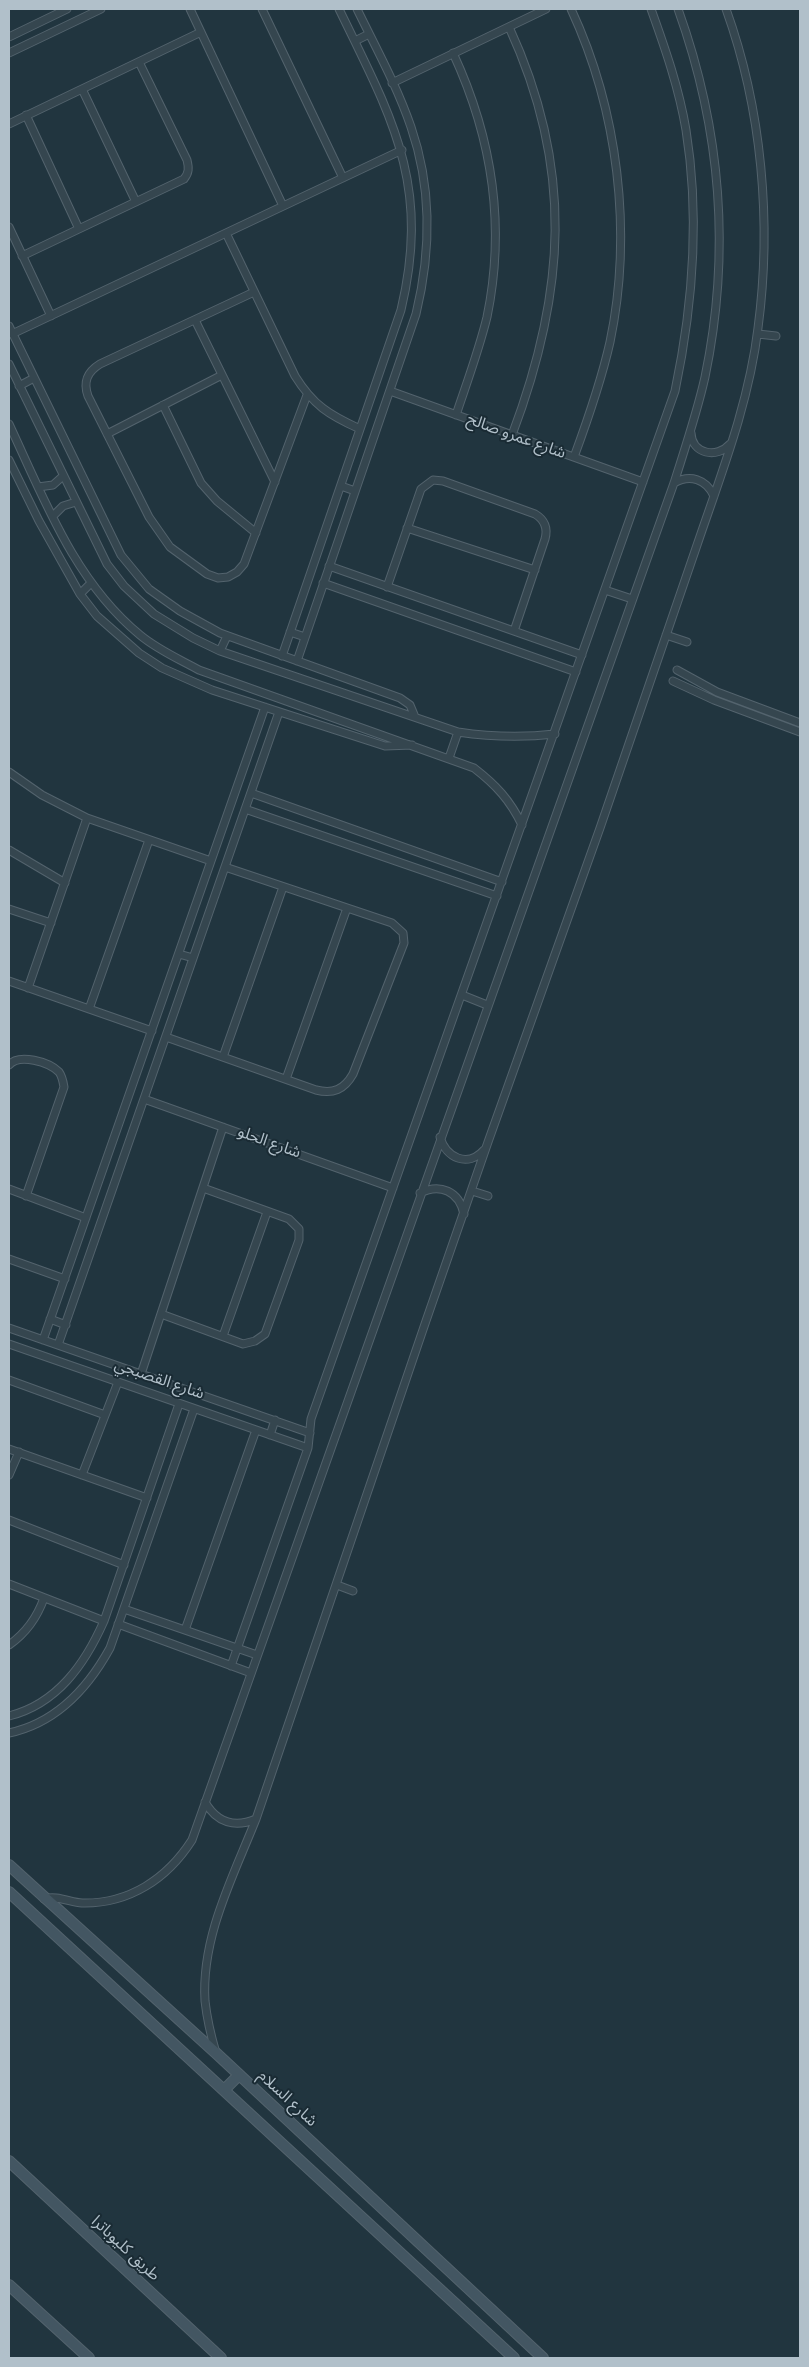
<!DOCTYPE html>
<meta charset="utf-8">
<style>
body{margin:0}
#map{position:relative;width:809px;height:2367px;overflow:hidden;background:#21353f;font-family:"Nunito Sans",sans-serif}
canvas{display:block}
.frame{position:absolute;inset:0;border:10px solid #b1c0ca;pointer-events:none}
</style>
<div id="map">
<canvas width="809" height="2367"></canvas>
<div class="frame"></div>
</div>
<script>
const ctx = document.querySelector('canvas').getContext('2d');
ctx.lineJoin = 'round';
function trace(path, color, width, dash) {
  ctx.strokeStyle = color;
  ctx.lineWidth = width;
  ctx.lineCap = dash ? 'butt' : 'round';
  ctx.setLineDash(dash || []);
  ctx.stroke(path);
}
function label(font, color, halo, rows, align = 'center') {
  ctx.font = font + ' "Nunito Sans","Noto Sans Arabic",sans-serif';
  ctx.lineWidth = 4;
  ctx.setLineDash([]);
  ctx.textBaseline = 'middle';
  ctx.strokeStyle = halo;
  ctx.fillStyle = color;
  for (const [text, x, y, turn = 0] of rows) {
    ctx.save();
    ctx.translate(x, y);
    ctx.rotate((+turn || 0) * Math.PI / 180);
    ctx.textAlign = isNaN(turn) ? turn : align;
    if (halo) ctx.strokeText(text, 0, 0);
    ctx.fillText(text, 0, 0);
    ctx.restore();
  }
}
const minor = new Path2D(`
 M190,9L283,206
 M262,9L343,178
 M571,9C618,110 633,232 610,342C601,382 588,419 574,457
 M509,27C574,168 566,292 512,435
 M9,37L67,9
 M355,41L369,34
 M9,53L101,9
 M453,53C492,137 506,225 487,317C479,350 467,382 456,415
 M392,83L546,9
 M82,89L136,202
 M26,115L79,229
 M9,124L201,32
 M9,227L51,316
 M226,233L295,376C313,405 329,415 360,429
 M22,256L184,179C189,173 189,168 187,160L139,62
 M254,292L100,364C87,372 83,382 88,396L149,517L170,547L207,574L218,578L228,577L237,572L244,564L307,395
 M195,320L275,482
 M9,326L121,555L149,589L180,611L220,633L400,698L410,705L415,717
 M12,334L402,150
 M758,334L776,336
 M9,364L107,564L124,586L154,614L193,638L220,651L458,732C491,737 521,738 555,734
 M19,386L34,378
 M390,391L643,482
 M163,405L201,483L217,501L256,533
 M9,424C44,499 75,582 140,635C158,650 179,659 199,670L474,768C496,785 510,800 522,825
 M691,433C692,454 717,459 730,444
 M107,434L222,375
 M9,460L39,521L80,594L97,616L139,653L162,668L212,690L385,746L412,745
 M674,483C690,474 706,479 714,496
 M341,486L355,491
 M38,487L53,485L63,476
 M53,516L63,506L76,502
 M407,528L535,570
 M329,566L582,655
 M323,583L576,672
 M387,587L421,489L433,480L443,481L535,514C545,520 548,528 545,539L514,631
 M605,590L632,599
 M80,594L91,583
 M290,632L305,637
 M666,635L687,642
 M220,651L227,636
 M282,656L401,310C431,184 392,118 339,9
 M297,661L416,314C431,252 432,188 411,127C397,86 376,48 357,9
 M677,670L717,692L800,723
 M673,681L714,700L800,732
 M449,758L458,732
 M9,772L42,795L87,818L211,861
 M251,793L502,882
 M245,809L497,896
 M9,850L65,883
 M9,909L51,923
 M179,954L193,958
 M9,981L152,1031
 M28,988L87,818
 M462,995L487,1005
 M89,1009L149,840
 M166,1037L316,1090C333,1094 344,1090 353,1074L404,943L403,933L392,923L225,867
 M223,1057L283,887
 M9,1065C19,1053 49,1062 59,1072C62,1076 63,1081 64,1087L26,1196
 M286,1079L347,908
 M144,1099L393,1188
 M440,1137C446,1158 468,1168 484,1150
 M9,1189L86,1218
 M472,1191L488,1196
 M420,1193C440,1183 459,1191 464,1214
 M9,1259L65,1279
 M161,1314L243,1344L255,1341L265,1334L299,1240V1229L289,1219L203,1188
 M50,1319L66,1325
 M9,1328L310,1433
 M223,1336L267,1212
 M43,1340L265,707
 M9,1344L308,1448
 M58,1345L279,712
 M141,1374L223,1127
 M9,1380L105,1415
 M270,1435L275,1420
 M9,1449L147,1498
 M9,1475L19,1452
 M82,1475L118,1382
 M9,1520L124,1565
 M9,1584L104,1621
 M337,1585L353,1591
 M124,1609L257,1655
 M118,1624L251,1673
 M185,1630L256,1430
 M9,1645C26,1633 37,1618 44,1598
 M231,1666L308,1448L311,1419L675,391C693,305 700,217 686,130C679,88 665,48 651,9
 M9,1716C57,1704 85,1664 104,1621L179,1404
 M9,1733C56,1723 88,1688 110,1648L194,1409
 M205,1802C217,1823 235,1828 256,1819
 M44,1899C56,1895 70,1902 82,1903C129,1904 167,1879 192,1840L674,483C685,448 697,413 705,377C731,252 721,129 678,9
 M216,2053C211,2036 207,2019 205,2001C201,1937 233,1877 256,1819C334,1593 409,1367 488,1142C525,1037 563,933 600,828C632,735 664,641 696,548C720,477 749,404 758,328C772,223 762,109 726,9`);
const secondary = new Path2D(`
 M9,1865L217,2054L543,2358
 M9,1892L514,2358
 M224,2090L239,2075
 M9,2161L221,2358
 M9,2285L89,2358`);
const streetNames = [
 ["شارع عمرو صالح",516,437,20],
 ["شارع الحلو",269,1143,20],
 ["شارع القصبجي",159,1380,19],
 ["شارع السلام",287,2099,43],
 ["طريق كليوباترا",125,2249,43]
];
trace(minor, '#53636d', 9);
trace(secondary, '#53636d', 12);
trace(minor, '#35464f', 7);
trace(secondary, '#435662', 10);
label('16px', '#b1c0ca', '#1a2b34', streetNames);
</script>
